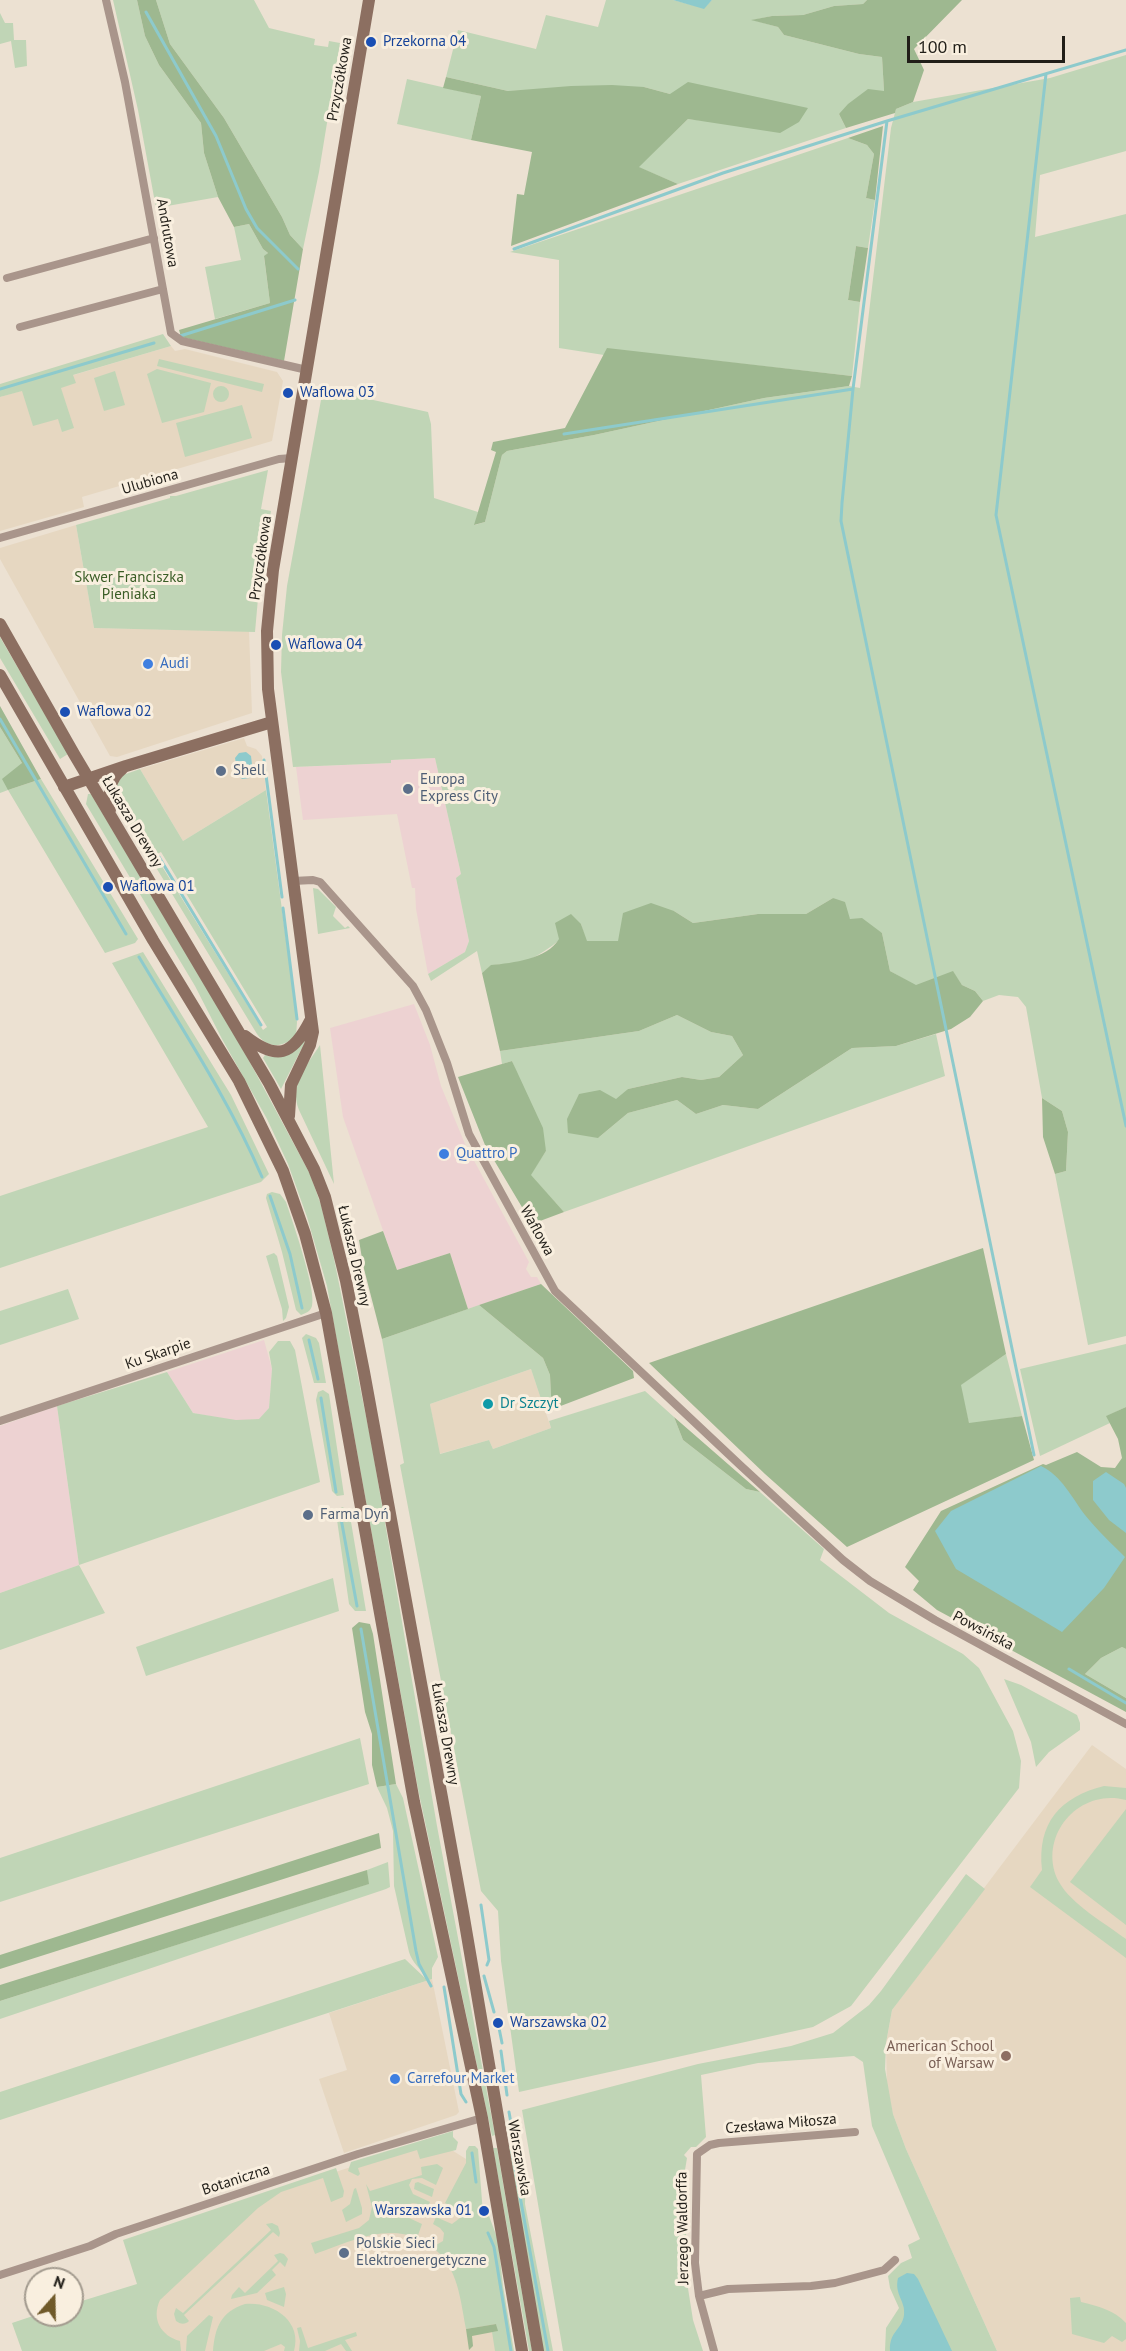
<!DOCTYPE html>
<meta charset="utf-8">
<style>
body{margin:0}
#map{position:relative;width:1126px;height:2351px;overflow:hidden;background:#ece1d2;font-family:"PT Sans",sans-serif}
canvas{display:block}
.north{position:absolute;left:24px;top:2267px;width:60px;height:60px;box-sizing:border-box;background:#f9efdf;border:2px solid #a39b8f;border-radius:50%;rotate:20deg;font-size:16px;font-weight:700;line-height:24px;text-align:center;color:#211e18}
.north::after{content:'';display:block;margin:auto;width:21px;height:27px;background:#705a2a;clip-path:polygon(50% 0,100% 100%,50% 72%,0 100%)}
.scale{position:absolute;left:907px;top:36px;width:158px;height:27px;box-sizing:border-box;border:3px solid #211e18;border-top:0;padding-left:8px;font-size:18px;line-height:21px;white-space:nowrap;color:#211e18;-webkit-text-stroke:4px #f9efdf;paint-order:stroke}
</style>
<div id="map">
<canvas width="1126" height="2351"></canvas>
<div class="north">N</div>
<div class="scale">100 m</div>
</div>
<script>
const ctx = document.querySelector('canvas').getContext('2d');
ctx.lineJoin = 'round';
function fill(path, color) {
  ctx.fillStyle = color;
  ctx.fill(path, 'evenodd');
}
function trace(path, color, width, dash) {
  ctx.strokeStyle = color;
  ctx.lineWidth = width;
  ctx.lineCap = dash ? 'butt' : 'round';
  ctx.setLineDash(dash || []);
  ctx.stroke(path);
}
function label(font, color, halo, rows, align = 'center') {
  ctx.font = font + ' "PT Sans",sans-serif';
  ctx.lineWidth = 6;
  ctx.setLineDash([]);
  ctx.textBaseline = 'middle';
  ctx.strokeStyle = halo;
  ctx.fillStyle = color;
  for (const [text, x, y, turn = 0] of rows) {
    ctx.save();
    ctx.translate(x, y);
    ctx.rotate((+turn || 0) * Math.PI / 180);
    ctx.textAlign = isNaN(turn) ? turn : align;
    if (halo) ctx.strokeText(text, 0, 0);
    ctx.fillText(text, 0, 0);
    ctx.restore();
  }
}
const built = new Path2D(`
 M171,346L175,351L185,349L277,372L283,381L272,441L82,497L84,507L0,531V397Z
 M76,525L94,628L249,631L252,713L117,757L110,756L0,559V548Z
 M244,738L247,746L256,749L262,756L266,790L183,841L140,769Z
 M531,1369L551,1428L493,1449L489,1440L439,1454L430,1404Z
 M1092,1745L1126,1769V2351H997L906,2149L893,2114L887,2086L886,2043L892,2010Z
 M432,1979L459,2112L456,2115L344,2153L319,2079L347,2070L329,2013Z
 M442,2144L466,2159L501,2351H158L149,2323L155,2299L255,2206L280,2190L391,2154Z`);
const industrial = new Path2D(`
 M435,758L461,874L456,878L469,941L465,952L428,974L416,909L415,888H412L397,814L303,820L296,767L391,763V760Z
 M414,1004L430,1045L441,1086L465,1144L529,1262L526,1269L531,1277H537L541,1284L468,1309L450,1253L397,1270L343,1117L330,1028Z
 M264,1340L272,1369L269,1408L260,1419L236,1421L193,1413L167,1372Z
 M57,1406L79,1565L0,1593V1426Z`);
const green = new Path2D(`
 M113,0H137L145,36L159,65L201,123L204,153L218,197L156,208L138,110Z
 M156,0H254L269,28L315,39L314,45L328,47L329,41L340,43L319,172L303,249L290,235L282,217L224,118L170,44Z
 M606,0H673L704,8L712,0H867L863,4L834,6L803,15L772,16L753,20L778,27L784,35L859,54L882,57L884,91L839,114L846,128L678,184L638,167L688,119L724,123L670,94L644,87L508,91L446,77L458,30L536,49L546,15L598,27Z
 M0,13L5,23H13L14,40H26L27,66L15,68L11,41L0,44Z
 M1126,55V151L1040,175L1035,237L1126,214V1336L1088,1345L1055,1174L1066,1171L1068,1132L1062,1111L1042,1098L1026,1007L1018,997L999,995L983,1001L975,991L962,985L953,972L916,986L890,971L882,933L850,919L833,898L806,914H758L693,923L674,911L618,941H586L581,924C561,937 545,955 521,963C512,965 501,964 492,965L482,973L477,951L431,981L428,974L465,952L469,941L456,878L461,874L435,758L391,760V763L293,767L281,672L282,635L287,586L323,389L428,412L431,424L434,498L478,512L475,525L485,522L502,455L507,451L594,435L764,398L849,386L860,388L891,128L896,109L913,102L1050,78Z
 M407,79L481,96L471,140L397,124Z
 M848,138L867,145L874,154L866,198L875,200L868,248L856,246L848,300L860,302L852,376L608,349L604,355L559,348V260L510,252Z
 M249,224L263,249L268,253L264,257L270,303L215,319L205,267L241,260L234,227Z
 M163,334L171,346L73,375L76,383L61,388L74,428L62,432L58,419L33,426L22,391L0,397V384Z
 M159,359L264,384L262,392L157,366Z
 M157,369L211,383L204,412L162,423L147,374Z
 M115,371L125,405L104,411L94,378Z
 M213 394a8 8 0 1 1 16 0a8 8 0 1 1-16 0Z
 M242,405L252,438L185,457L176,423Z
 M268,470L261,509L271,511L260,576L255,632L94,628L76,525L170,498V496H176Z
 M0,637L68,754L60,759L0,658Z
 M0,727L22,763L8,790L41,779L138,939L135,943L105,953L8,790L0,793Z
 M140,769L183,841L266,790L297,1022L296,1036C282,1048 268,1049 257,1034L123,813C116,798 112,789 123,775ZM161,852L267,1027L263,1030L155,855Z
 M88,794H91L246,1055L310,1174L321,1205L334,1259L371,1441L437,1826L495,2135L492,2136L418,1789L327,1286L307,1217L288,1164L267,1119L222,1039L195,986L86,804Z
 M313,888L318,889L336,907L333,916L345,928L348,926L350,928L318,934Z
 M143,952L231,1095L269,1174L261,1182L0,1268V1196L208,1127L112,963Z
 M677,1015L711,1032L732,1036L743,1055L719,1077L701,1080L682,1077L628,1089L598,1138L628,1113L677,1100L696,1114L723,1105L758,1109L852,1048L896,1046L936,1034L945,1076L564,1212L530,1175L546,1151L512,1061L502,1064L500,1051L639,1031Z
 M306,1038L304,1044L281,1089L263,1058L265,1055L271,1057Z
 M320,1045L334,1184L299,1110C289,1085 307,1065 320,1045Z
 M272,1192L280,1194L286,1202C292,1220 317,1291 312,1306C310,1312 306,1313 301,1315L296,1310L282,1252L266,1198L267,1194Z
 M274,1253L277,1256L289,1307L286,1318L283,1321L282,1309L266,1256Z
 M68,1289L79,1319L0,1345V1311Z
 M479,1305L543,1358L550,1375L551,1396L558,1407L545,1411L531,1369L430,1404L440,1454L489,1440L493,1449L551,1428L549,1421L645,1391L674,1417L683,1440L746,1489L760,1492L824,1549L820,1560L889,1613L963,1654L979,1668L1013,1731L1021,1761L1019,1788L851,2006L813,2027L519,2092L501,1961L498,1911L481,1891L400,1465L404,1463L382,1339Z
 M306,1334L316,1338L319,1343L326,1383H314L302,1338Z
 M278,1341H290L295,1350L320,1482L79,1565L105,1613L0,1650V1593L79,1565L57,1406L167,1372L193,1413L236,1420L259,1419L269,1408L272,1369L269,1352Z
 M1126,1344V1407L1107,1416L1110,1423L1040,1456L1020,1369Z
 M1006,1354L1022,1416L969,1424L960,1385Z
 M323,1390L329,1394L344,1495L337,1496L332,1491L316,1400L318,1392Z
 M342,1507L349,1510L366,1611H355L349,1604L336,1513Z
 M333,1578L339,1611L146,1676L136,1647Z
 M1122,1647L1126,1649V1698L1085,1674L1101,1658Z
 M1004,1679L1021,1685L1077,1715L1080,1723V1730L1049,1752L1036,1767L1031,1742Z
 M360,1738L369,1784L0,1902V1858Z
 M396,1784L403,1798L438,1957L432,1968V1979L0,2120V2092L405,1959L425,1978C421,1968 412,1963 409,1952L394,1886L393,1831L387,1808L377,1787Z
 M1104,1786L1126,1788V1800C1078,1787 1036,1838 1059,1882C1071,1904 1106,1924 1126,1939V1958L1030,1887L1042,1870C1037,1823 1060,1797 1104,1786Z
 M1126,1809V1925L1070,1882Z
 M388,1862L390,1887L386,1889L0,2019V2001L368,1884L367,1870Z
 M966,1874L985,1889L892,2010L886,2043L885,2069L893,2114L906,2149L997,2351H885L886,2328L899,2308L890,2288L888,2276L901,2263L912,2258L908,2245L920,2239L872,2126L863,2062L854,2056L758,2063L701,2075L706,2137L696,2147H691L684,2155L687,2158L685,2170L687,2282L693,2320L703,2351H563L522,2110L698,2064L791,2046L833,2033L869,2005L881,1991Z
 M453,2131V2137L458,2142L456,2150L420,2159L417,2150L358,2168L360,2174L358,2176L348,2171L351,2162Z
 M469,2146H475L478,2149L483,2214L489,2216L498,2240L503,2286L514,2351H495L492,2332L497,2331L496,2324L466,2329C459,2292 458,2263 424,2241L436,2245L443,2241L444,2233L440,2228L433,2224L436,2217L452,2224L460,2218L459,2210L445,2203L466,2163V2151Z
 M507,2146H510C525,2164 526,2181 525,2204L553,2351H543Z
 M493,2148H497L532,2351H529Z
 M437,2164L443,2168L436,2185L422,2178L412,2179L409,2185L413,2194L430,2202L427,2208C419,2204 411,2199 405,2209L407,2217L422,2224L417,2238C383,2224 347,2243 315,2254L311,2243L359,2228L369,2220L372,2207L366,2184L370,2191L422,2175L421,2167Z
 M336,2168L344,2191L343,2197L331,2202L323,2178L281,2192L258,2208L160,2300C151,2319 161,2336 180,2341L181,2351H22L12,2323L36,2315H72V2304L137,2284L123,2240Z
 M418,2182L434,2189L432,2197L414,2189L415,2183Z
 M356,2188L362,2208V2214L346,2222L342,2210L350,2204L354,2189Z
 M272,2223L278,2226L280,2233L279,2237L273,2232L184,2315L189,2321C185,2325 180,2324 176,2321L174,2314L176,2308L183,2313L271,2230L266,2224Z
 M280,2253L284,2254L288,2259L285,2267L280,2262L272,2270L276,2275L257,2293L231,2299L232,2295L239,2287L245,2293L278,2261L274,2255Z
 M284,2287L286,2294L284,2307L267,2300L265,2293Z
 M1080,2297L1081,2302C1098,2306 1114,2310 1126,2323V2339L1122,2342L1112,2336L1104,2343L1072,2334L1070,2298Z
 M245,2304C271,2301 303,2320 294,2351H284L285,2347L281,2344L264,2351H213C215,2327 221,2312 245,2304Z
 M209,2315L213,2317L205,2351H186L187,2336Z
 M301,2327L308,2348L356,2332L357,2336L345,2340L352,2351H346L341,2344L325,2351H299L300,2341L297,2328Z`);
const forest = new Path2D(`
 M137,0H156L170,44L224,118L282,217L290,235L303,249L284,361L181,337L179,330L270,303L264,256L268,253L263,249L249,224L234,227L218,197L204,153L201,123L159,65L145,36Z
 M867,0H962L914,49L924,70L913,102L896,109L895,113L846,128L839,114L848,104L868,89L884,91L882,57L859,54L784,35L778,27L751,20L772,16L803,15L834,6L863,4Z
 M446,77L508,91L571,86L612,85L644,87L670,94L688,82L808,108L799,122L780,133L688,119L639,167L678,184L511,246L517,194L524,195L532,152L471,140L481,96L443,88Z
 M883,126L875,200L866,198L874,154L867,145L848,138Z
 M856,246L868,248L860,302L848,300Z
 M607,348L852,376L849,386L764,398L594,435L507,451L502,455L485,522L474,525L496,452L491,450L493,442L565,428Z
 M0,706L41,779L8,790L2,779L22,763L0,727Z
 M833,898L845,902L850,919L862,918L882,933L890,971L916,985L953,971L962,985L975,991L983,1001L970,1017L951,1029L896,1046L852,1048L758,1109L723,1105L696,1114L677,1100L628,1113L598,1138L568,1133L567,1119L579,1094L600,1090L616,1099L628,1089L682,1077L701,1080L719,1077L743,1055L732,1036L711,1032L677,1015L639,1031L500,1051L482,973L491,965C513,963 547,959 559,939L555,923L571,914L581,924L587,941H618L623,913L651,903L674,911L693,923L758,914H806Z
 M512,1061L543,1128L546,1151L531,1175L564,1212L532,1224L485,1145L458,1077Z
 M1042,1098L1062,1111L1068,1132L1066,1171L1055,1174L1043,1137Z
 M383,1231L397,1270L450,1253L468,1309L382,1339L363,1265L359,1240Z
 M983,1248L1006,1354L961,1385L969,1423L1022,1416L1034,1460L847,1547L765,1474L649,1363Z
 M541,1284L633,1371L634,1378L558,1407L551,1396L550,1375L543,1358L479,1305Z
 M1126,1407V1649L1122,1647L1101,1658L1085,1674L1126,1698V1712L937,1610L913,1590L919,1581L905,1567L941,1511L1043,1464L1046,1465L1077,1452L1101,1467L1115,1468L1122,1458L1118,1439L1106,1416Z
 M674,1417L760,1492L746,1489L683,1440Z
 M359,1622L370,1624L373,1634L396,1784L377,1787L372,1765V1734L365,1712L352,1628Z
 M379,1833L381,1848L0,1969V1955Z
 M367,1870L369,1884L0,2001V1985Z
 M496,2324L498,2331L472,2336L473,2346L469,2350L466,2329Z`);
const water = new Path2D(`
 M673,0H712L704,9Z
 M246,752L251,756L253,773L250,778L242,779L238,775L235,758L239,753Z
 M1041,1466C1062,1476 1072,1498 1085,1515C1097,1530 1112,1544 1125,1557L1104,1588L1062,1632L956,1569L935,1531L951,1511Z
 M1106,1472L1124,1484L1126,1488V1533L1109,1520L1093,1500V1481Z
 M907,2273L914,2274L918,2279L952,2351H890C889,2331 902,2330 904,2315C906,2301 894,2295 898,2278Z`);
const stream = new Path2D(`
 M146,12L216,136L246,209L257,228L298,269
 M1046,74L996,515L1126,1126
 M514,249L723,173L887,121
 M180,336L295,300
 M0,389L154,343
 M564,434L853,389
 M0,719L126,934
 M264,760L282,897
 M159,857L261,1025
 M283,908L297,1019
 M139,957C182,1029 229,1100 262,1177
 M270,1196L290,1254L302,1308
 M309,1340L318,1379
 M321,1398L336,1492
 M1034,1455L841,521L842,503L853,389L887,121L1126,50
 M340,1513L357,1606
 M361,1629L416,1951L419,1964L431,1986
 M1069,1669L1126,1703
 M481,1905L489,1960L487,1965
 M484,1976L494,2012
 M444,1987L461,2094L466,2102
 M499,2028L502,2043
 M501,2051L507,2095
 M509,2112L512,2129
 M512,2152L548,2351
 M472,2153L476,2182
 M488,2233L494,2247L511,2351`);
const street = new Path2D(`
 M106,0L125,82L171,333L182,341L307,370
 M7,278L154,238
 M20,327L163,289
 M0,538L279,459L292,458
 M293,881L313,880L320,882L413,986L426,1010L447,1063L469,1134L555,1291L740,1465L843,1560L870,1581L935,1620L1126,1724
 M0,1421L326,1313
 M0,2275L90,2246L116,2234L358,2154L482,2118
 M699,2296L728,2289L811,2286L835,2283L884,2270L895,2260
 M714,2351L699,2296L695,2263L697,2154L710,2145L719,2143L855,2132`);
const secondary = new Path2D(`
 M0,624L74,754L269,1083L314,1169L325,1197L346,1281L364,1372L463,1912L538,2351
 M0,675L153,940L239,1081L283,1171L305,1234L326,1313L414,1802L482,2118L522,2351
 M64,787L126,766L272,722
 M110,810C109,794 108,780 122,769
 M245,1036C277,1061 292,1056 310,1021
 M289,1116L291,1085L310,1045L313,1032L268,689L267,631L273,570L369,0`);
const markers = [
 [371,42,6,"#1a4fb4"],
 [288,393,6,"#1a4fb4"],
 [276,645,6,"#1a4fb4"],
 [148,664,6,"#3f7fe0"],
 [65,712,6,"#1a4fb4"],
 [221,771,6,"#5c6f8a"],
 [408,789,6,"#5c6f8a"],
 [108,887,6,"#1a4fb4"],
 [444,1154,6,"#3f7fe0"],
 [488,1404,6,"#0f9aa8"],
 [308,1515,6,"#5c6f8a"],
 [498,2023,6,"#1a4fb4"],
 [1006,2056,6,"#8d6e63"],
 [395,2079,6,"#3f7fe0"],
 [484,2211,6,"#1a4fb4"],
 [344,2253,6,"#5c6f8a"]
];
const transitNames = [
 ["Przekorna 04",383,42],
 ["Waflowa 03",300,393],
 ["Waflowa 04",288,645],
 ["Waflowa 02",77,712],
 ["Waflowa 01",120,887],
 ["Warszawska 02",510,2023],
 ["Warszawska 01",472,2211,"right"]
];
const streetNames = [
 ["Przyczółkowa",340,79,-80],
 ["Andrutowa",167,233,80],
 ["Ulubiona",150,482,-16],
 ["Przyczółkowa",261,558,-82],
 ["Łukasza Drewny",132,822,59],
 ["Waflowa",537,1231,61],
 ["Łukasza Drewny",354,1256,77],
 ["Ku Skarpie",158,1354,-19],
 ["Powsińska",983,1631,28],
 ["Łukasza Drewny",445,1734,80],
 ["Czesława Miłosza",781,2124,-5],
 ["Warszawska",519,2158,80],
 ["Botaniczna",236,2180,-18],
 ["Jerzego Waldorffa",683,2228,-91]
];
const parkNames = [
 ["Skwer Franciszka",129,578],
 ["Pieniaka",129,595]
];
const shopNames = [
 ["Audi",160,664],
 ["Quattro P",456,1154],
 ["Carrefour Market",407,2079]
];
const serviceNames = [
 ["Shell",233,771],
 ["Europa",420,780],
 ["Express City",420,797],
 ["Farma Dyń",320,1515],
 ["Polskie Sieci",356,2244],
 ["Elektroenergetyczne",356,2261]
];
const cultureNames = [
 ["Dr Szczyt",500,1404]
];
const educationNames = [
 ["American School",994,2047],
 ["of Warsaw",994,2064]
];
fill(built, '#e6d7c1');
fill(industrial, '#edd2d2');
fill(green, '#c0d5b6');
fill(forest, '#9eb890');
fill(water, '#8dcacc');
trace(stream, '#8dcacc', 3);
trace(street, '#a9958b', 8);
trace(secondary, '#8c6f61', 12);
for (const [x, y, r, color] of markers) {
  const dot = new Path2D();
  dot.arc(x, y, r, 0, 2 * Math.PI);
  ctx.fillStyle = color;
  ctx.fill(dot);
  trace(dot, '#f9efdf', 2);
}
label('15px', '#164399', '#f9efdf', transitNames, 'left');
label('15px', '#211e18', '#f9efdf', streetNames);
label('15px', '#3a5d26', '#f9efdf', parkNames);
label('15px', '#366cbe', '#f9efdf', shopNames, 'left');
label('15px', '#4e5e75', '#f9efdf', serviceNames, 'left');
label('15px', '#0d838f', '#f9efdf', cultureNames, 'left');
label('15px', '#785e54', '#f9efdf', educationNames, 'right');
</script>
